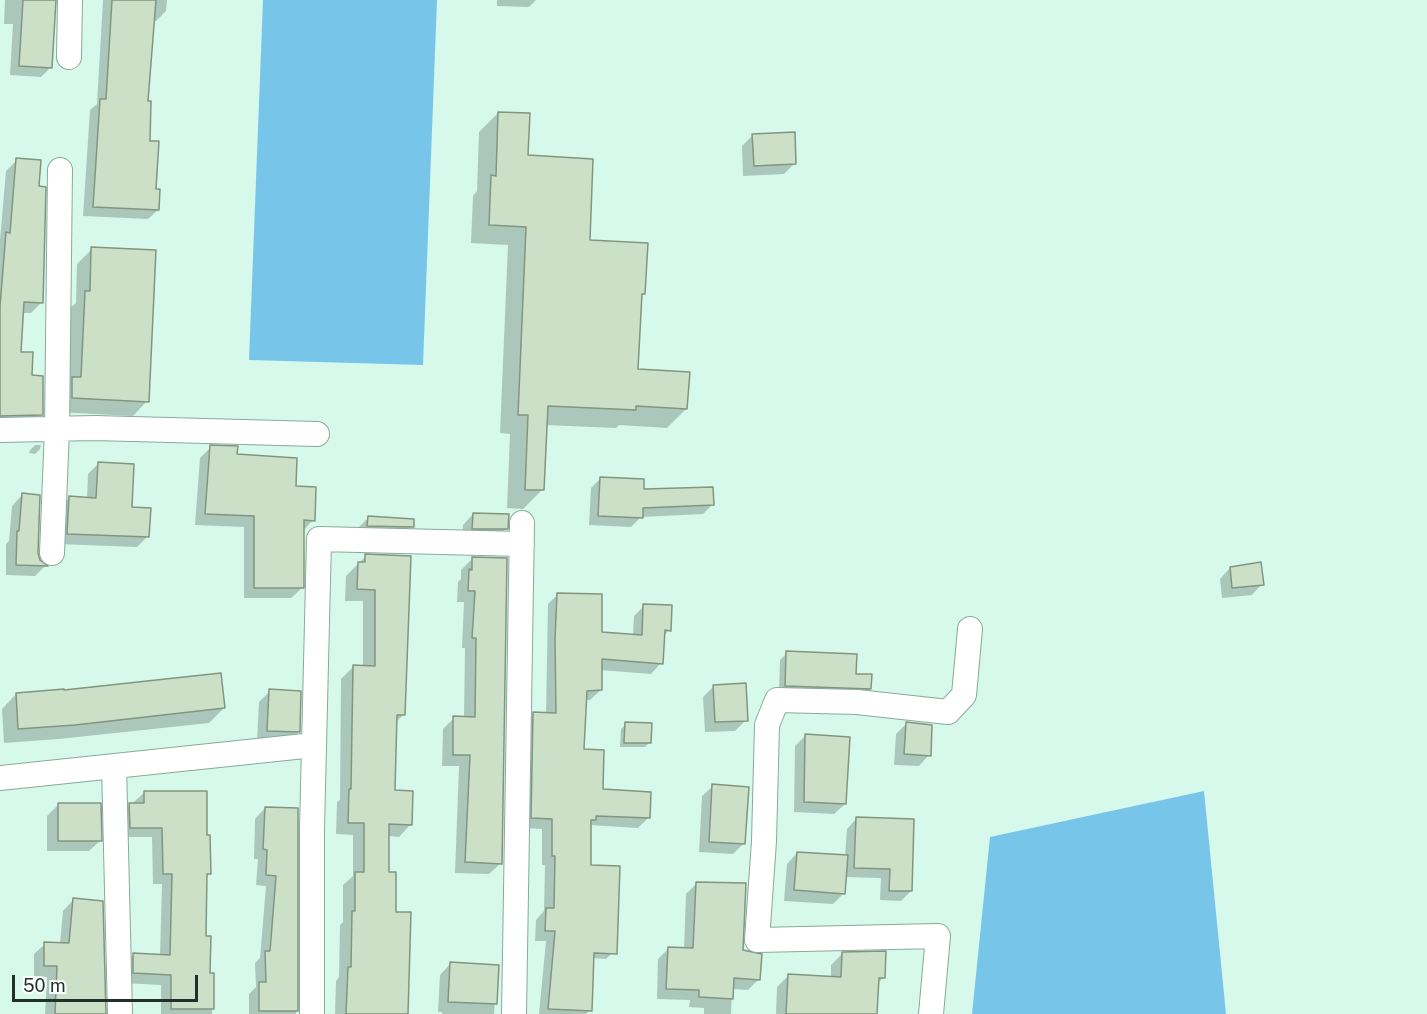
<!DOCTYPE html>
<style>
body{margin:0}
#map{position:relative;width:1427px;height:1014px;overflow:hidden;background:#d6f9eb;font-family:"Public Sans",sans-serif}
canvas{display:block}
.scale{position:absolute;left:12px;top:975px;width:186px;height:27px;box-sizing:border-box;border:3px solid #222f2a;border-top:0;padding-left:8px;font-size:18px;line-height:21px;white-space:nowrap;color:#222f2a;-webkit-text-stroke:4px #f8fffc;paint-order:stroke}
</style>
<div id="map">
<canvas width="1427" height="1014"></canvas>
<div class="scale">50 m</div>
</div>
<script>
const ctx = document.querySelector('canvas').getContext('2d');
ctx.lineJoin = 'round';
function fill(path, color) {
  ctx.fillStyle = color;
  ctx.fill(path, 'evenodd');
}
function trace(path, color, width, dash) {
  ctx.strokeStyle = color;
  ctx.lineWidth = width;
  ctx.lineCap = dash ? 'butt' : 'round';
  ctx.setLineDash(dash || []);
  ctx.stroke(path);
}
const water = new Path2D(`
 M263,0H437L423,365L249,360Z
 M1204,791L1226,1014H972L990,837Z`);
const shadow = new Path2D(`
 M5,0H54L51,67L41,77L10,75L13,24H4Z
 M103,0H167L166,11L156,21H153L147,102L148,142L158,210L148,219L83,216L90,110L97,104Z
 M497,0H536L529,7L497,6Z
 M498,113L527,157L588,241L644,294L640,298L637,370L686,409L667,428L619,425L616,428L545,425L542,490L523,509L507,508L510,434L500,433L508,245L471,243L473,196L477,191L479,132Z
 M753,135L794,164L784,174L743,176L742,146Z
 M17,160L38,187L41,303L31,313H22L20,353L31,377L41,414L31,425L0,427V240L6,171Z
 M92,249L147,401L133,416L57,412L67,384L71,307L76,303L77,264Z
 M35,445H41L40,449L35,454L29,453L30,450Z
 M211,447L236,456L294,487L313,520L302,532V588L291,598H244V527L195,525L200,458Z
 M99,463L148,536L137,547L57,544L58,509L69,498L87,499L88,474Z
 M600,479L642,491L713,504L703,514L641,517L631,527L589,525L591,488Z
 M22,495L38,561L45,566L35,576L6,575V544L9,541L12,506Z
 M473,514L506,529L495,539H462L463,525Z
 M368,518L412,526L401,537L358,528Z
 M366,556L410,557L404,714L395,723L394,792L411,824L399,837L388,836V873L406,1014H335L336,981L339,977L340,925L343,922V885L353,876V835L336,834L337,802L340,800L341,679L353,667H363V601H345L346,576Z
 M472,559L501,863L489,874L455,873L459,766H442L443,729L454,718H464L465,648H462L464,602H457L458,582L461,579V570Z
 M1230,568L1262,584L1252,595L1222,598L1220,579Z
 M558,594L600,633L633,636L634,616L644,606L669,630L664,636L661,663L651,674L600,670L601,690L590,700H585L582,751L602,791L648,818L638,828L589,825V866L616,949L606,959L592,958L590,1010L586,1014H539L546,941H535L536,920L544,911L545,865H542V829L522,828L524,724L534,713L546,714L548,604Z
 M787,653L870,689L863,696L779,692L780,660Z
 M714,686L746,720L735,731L705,732L703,697Z
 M270,691L299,732L288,742L257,741L259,702Z
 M16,694L224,708L209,723L59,739L4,743L2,709Z
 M907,723L929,755L919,766L894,765L896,734Z
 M626,724L650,742L645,747H620L621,729Z
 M806,735L845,804L834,814L794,812L795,746Z
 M713,786L744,843L733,854L699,852L702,796Z
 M144,793L205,836L209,873L206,877L204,937L209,974H213L212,1014H161V985L123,983V965L133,955L160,956L162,884H153L152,837H120L119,815Z
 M58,805L100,841L89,851H47V816Z
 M265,808L297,809L296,1014H249V994L256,987L255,963L260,958L266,886L256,885L258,859H254L255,819Z
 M856,819L911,891L901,901L880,900L881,878L845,877L844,893L833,904L784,901L787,864L797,853L845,856L847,829Z
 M696,884L759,979L748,990L732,989L731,1014H704V1008L689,1007L690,1000L657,999L658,959L668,949H684L686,894Z
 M73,900L104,1014H45L47,977L34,976V954L45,944H60L63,911Z
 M842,954L884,977L877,984L876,1014H776L777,987L788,976L831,978V965Z
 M450,964L497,966L494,1014H442V1012H438L440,975Z`);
const building = new Path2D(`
 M23,0H56L52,68L19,66Z
 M112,0H156L148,101H151L150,141H159L156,189H160L159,210L93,207L100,99H106Z
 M498,112L530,113L528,155L593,159L590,240L648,243L645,294H642L638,369L690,372L687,409L636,406V410L548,406L544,490H525L528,415H518L526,227L489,225L491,175L496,176Z
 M795,132L796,164L754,166L752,134Z
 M16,158L41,160L39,186L46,187L43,303L24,302L21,352H33L32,375L43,376V415L0,416V306L6,232L10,233Z
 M91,247L156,250L149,402L72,398V377H81L85,291H90Z
 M210,445L238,446L237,454L297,458L296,486L316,487L315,521L304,520V588H254V516L205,514Z
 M98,462L134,464L132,507L151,508L149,537L67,534L69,496L96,498Z
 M600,477L644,479V489L713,487L714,505L643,508V518L598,516Z
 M22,493L40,495L38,553L40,560L48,566L16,565L17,531H19Z
 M473,513L509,514L508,529H472Z
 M368,516L414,519V527L367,526Z
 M365,554L411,556L405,715H397L395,790L413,791L412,825L389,824V872H396V912H411L408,1014H346L348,967H351L352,911H355V872H364V823H348L349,789H351L353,665L375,666V590L357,589L358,562H365Z
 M472,557L507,558L502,864L465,862L470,755H453V716L475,717L476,638H472L475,591H468L469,569L472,570Z
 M1261,562L1264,585L1232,588L1230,567Z
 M557,593L602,594V632L642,635L643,604L672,605L671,631L665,630L663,664L602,659V690L587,691L584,749L604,750L603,789L651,792L650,818L596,816V820H591V865L620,866L617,954L594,953L592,1011L548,1009L555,931H545L546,908H554L555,856H552V819L531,818L533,712L556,713L555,640Z
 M786,651L857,654L856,674H872L871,689L785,686Z
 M221,673L225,708L75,725L18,729L16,693L64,689V690Z
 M746,683L748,721L715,722L713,685Z
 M269,689L301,691L300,732L267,731Z
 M625,722L652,723L651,743H624Z
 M906,722L932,725L931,756L904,754Z
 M805,734L850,737L846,804L804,802Z
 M712,784L749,787L745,844L709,842Z
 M144,791H207V835H210L211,874H207L206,936H211L210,973H214V1009H171V975L133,973V953L170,955L172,874H163L162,828H130L129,803H144Z
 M58,803H101L102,841H58Z
 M265,807L298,808V1011H259V982H266L265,951H270L276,876L266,875L267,850L263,849Z
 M856,817L914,819L912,891H889L890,869L854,868Z
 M797,852L848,855L845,894L794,890Z
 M696,882L746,883L743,950L762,954L760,980L734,978L733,999L699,997V990L666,989L668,947L693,948Z
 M73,898L103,901L106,1014H55L57,966H44V942L69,943Z
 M886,951L885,978H879L877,1014H786L788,974L841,977L842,952Z
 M450,962L499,965L497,1004L448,1002Z`);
const minor = new Path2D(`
 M69,57L70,0
 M0,430L95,428L317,434
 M52,553L57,429L60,170
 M114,766L120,1014
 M0,778L314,745
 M312,1014V829L319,539L522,544
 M514,1014L522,523
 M931,1014L938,936L757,940L764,841L767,725L777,700L857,702L948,712L964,695L970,629`);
fill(water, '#78c5ea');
fill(shadow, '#0003');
fill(building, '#cbe0c7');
trace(building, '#82957e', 1.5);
trace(minor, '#89a99d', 26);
trace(minor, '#fff', 24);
</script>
